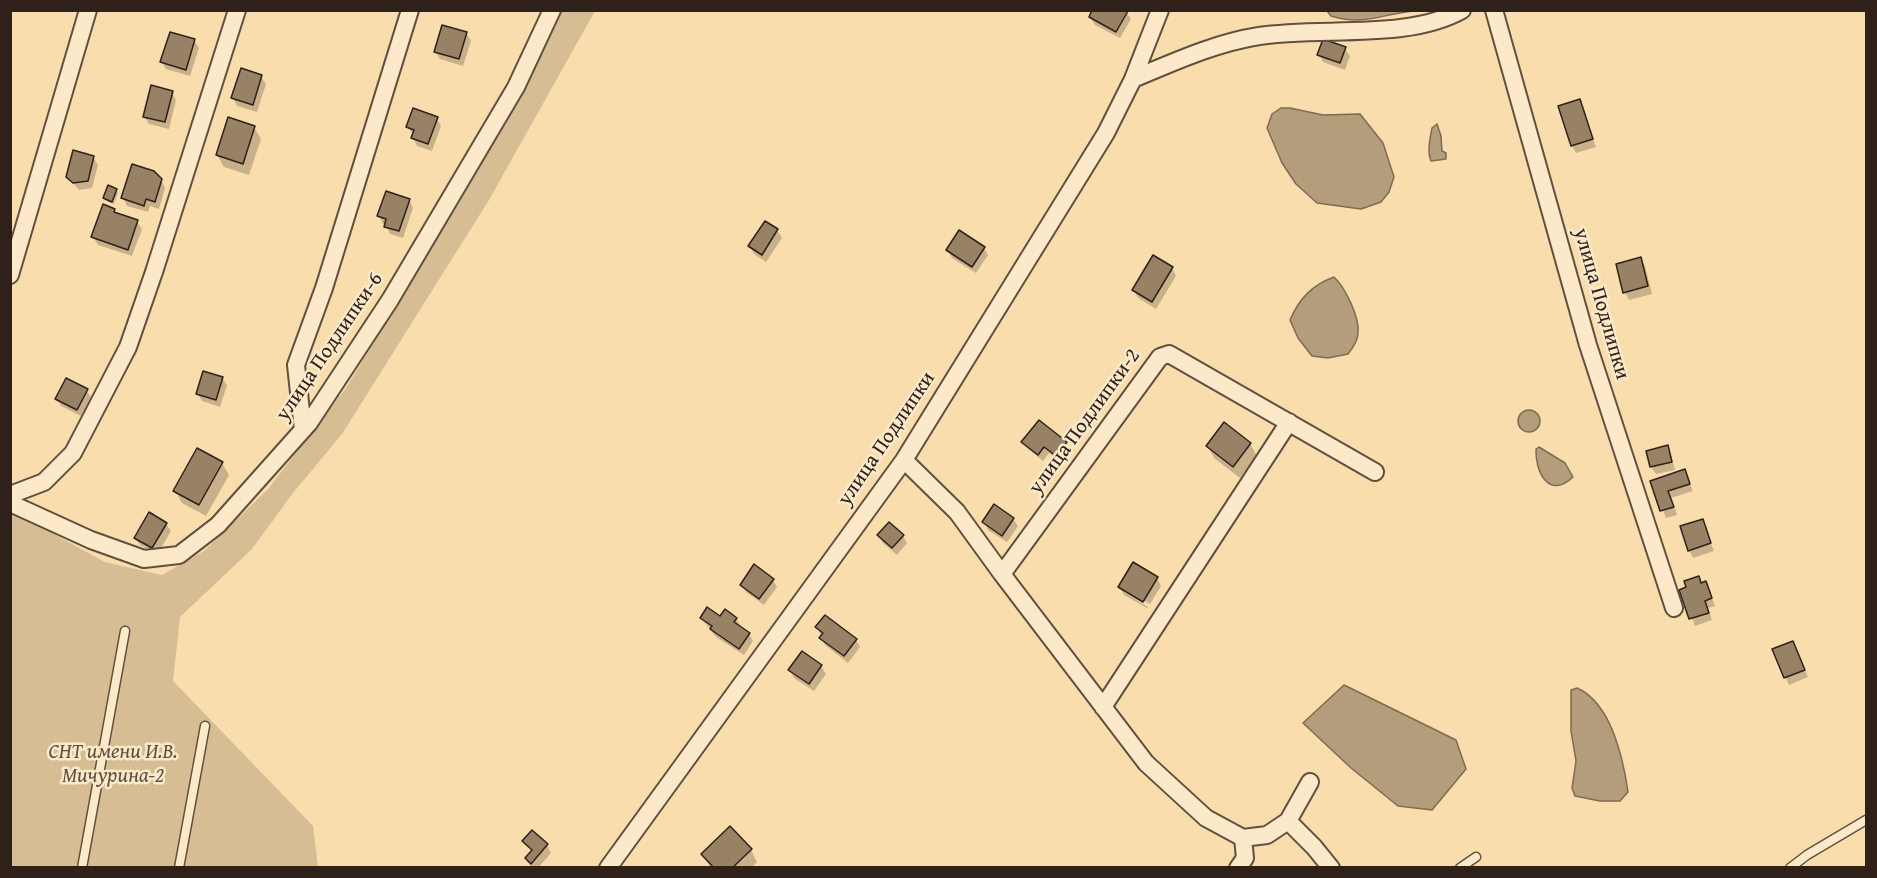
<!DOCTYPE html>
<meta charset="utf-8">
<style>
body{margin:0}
#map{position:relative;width:1877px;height:878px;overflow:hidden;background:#f9ddad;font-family:"Gentium Book Plus",serif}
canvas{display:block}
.frame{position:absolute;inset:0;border:12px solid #2f201a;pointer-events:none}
</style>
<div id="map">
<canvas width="1877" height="878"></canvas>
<div class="frame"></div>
</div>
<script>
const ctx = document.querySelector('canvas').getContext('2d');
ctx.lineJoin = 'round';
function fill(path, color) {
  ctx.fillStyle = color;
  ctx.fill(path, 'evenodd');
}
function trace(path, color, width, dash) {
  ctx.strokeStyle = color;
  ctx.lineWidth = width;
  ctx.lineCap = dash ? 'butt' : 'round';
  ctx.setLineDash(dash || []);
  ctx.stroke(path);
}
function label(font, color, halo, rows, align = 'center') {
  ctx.font = font + ' "Gentium Book Plus",serif';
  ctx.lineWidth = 5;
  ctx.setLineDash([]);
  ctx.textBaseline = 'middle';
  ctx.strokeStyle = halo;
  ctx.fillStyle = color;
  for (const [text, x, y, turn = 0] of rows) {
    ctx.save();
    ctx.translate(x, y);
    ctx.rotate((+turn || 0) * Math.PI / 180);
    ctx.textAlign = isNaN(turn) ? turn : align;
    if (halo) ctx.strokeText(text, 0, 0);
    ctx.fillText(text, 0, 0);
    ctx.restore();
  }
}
const green = new Path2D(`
 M559,11H595L489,200L342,434L293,493L252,549L180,617L173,681L313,826L318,867H11L10,510L105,562L162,575L204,551L268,489L346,388L468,187Z`);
const water = new Path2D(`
 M1327,11H1413C1382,14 1364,26 1331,16Z
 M1281,108H1290L1323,115L1360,114L1383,143L1394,177L1389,192L1381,202L1361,209L1317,203L1296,184L1282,163L1267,128L1272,114Z
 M1437,124L1441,136L1442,151L1446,153V159L1431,161C1427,151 1430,139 1432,128Z
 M1334,277C1345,287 1360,318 1358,333C1358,340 1352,349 1348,354L1328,358L1312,356L1298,338L1290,320C1299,299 1312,285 1334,277Z
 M1518 421a11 11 0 1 1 22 0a11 11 0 1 1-22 0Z
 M1539,447L1565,463L1573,477C1549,500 1535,472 1536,449Z
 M1344,685L1456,740L1466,769L1432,810L1398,806L1351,768L1303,723Z
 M1577,688C1611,703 1623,758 1628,792L1620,801H1600L1575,796L1572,788L1576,761L1571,731V690Z`);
const shadow = new Path2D(`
 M1126,12L1131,19L1120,38L1095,25L1090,17Z
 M466,33L471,41L463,66L440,59L436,52Z
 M194,40L199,48L190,76L166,69L162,62Z
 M1345,49L1350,56L1345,70L1323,62L1319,54Z
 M261,77L266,84L257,112L237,106L233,98Z
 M172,93L176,100L169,129L149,124L144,116Z
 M1579,101L1596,147L1576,153L1572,145Z
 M437,119L441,126L432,151L417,146L413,138L414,135L407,127Z
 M254,127L261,139L249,175L224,167L217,155Z
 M93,157L98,165L92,188L79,190L68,177Z
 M161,180L165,188L159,209L150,206L148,212L127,206L123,198Z
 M116,190L118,193L114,204L106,201L104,198Z
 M409,200L413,208L403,238L390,234L386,225L383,224L379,216Z
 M114,210L117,215L137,222L142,229L132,256L98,245L93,237Z
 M765,223L777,230L782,238L766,262L754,254L750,246Z
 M984,248L988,255L976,273L952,258L948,250Z
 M1641,259L1645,266L1652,294L1629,300L1625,292Z
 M1172,268L1176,276L1156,309L1138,298L1134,290Z
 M222,378L227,385L220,407L202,401L198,394Z
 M86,390L91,397L81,416L61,406L57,399Z
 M1224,424L1250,444L1257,456L1240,478L1214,458L1208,446Z
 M1023,442L1066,443L1070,450L1060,462L1049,453L1043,461L1028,449Z
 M1667,447L1671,455L1675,470L1656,474L1651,467L1647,452Z
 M222,463L229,475L206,516L182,503L175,491Z
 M1684,471L1693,491L1671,498L1677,515L1666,518L1652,482Z
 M1013,519L1018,526L1007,542L988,530L984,522Z
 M1702,521L1714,551L1693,558L1689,550Z
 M166,524L171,531L157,555L140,545L135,538Z
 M879,536H903L907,543L897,555L883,543Z
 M1157,578L1161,586L1150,604L1124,589V592L1148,607L1147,608L1124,595L1120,587Z
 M1698,578L1702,585L1706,583L1715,606L1708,608L1712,620L1695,626L1681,590L1688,588Z
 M773,580L777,587L764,605L746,592L741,585Z
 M701,618L736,619L741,626L740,628L749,634L753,641L744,655L716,637Z
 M817,627L856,640L860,647L848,663L825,645Z
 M1774,650H1796L1808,677L1789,685Z
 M802,653L821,666L826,674L814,691L794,678L790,670Z
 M533,832L547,845L551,853L538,868H532L526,859L532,852L524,841Z
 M751,850L757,862L751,868H711L703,854Z`);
const building = new Path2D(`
 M1092,10H1127L1128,11L1116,32L1089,17Z
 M442,25L467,32L459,59L434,52Z
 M170,32L195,39L186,70L160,62Z
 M1323,39L1346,47L1340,63L1317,55Z
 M241,68L262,75L253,105L231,98Z
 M151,85L173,91L165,122L143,117Z
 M1580,99L1593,139L1571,146L1558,106Z
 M413,108L438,117L428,144L411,138L414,130L406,127Z
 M228,117L255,126L243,164L216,155Z
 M73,150L94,156L88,181L73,183L66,177Z
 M132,164L154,171L162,179L155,202L146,199L144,206L121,198Z
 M108,185L117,189L112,202L103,198Z
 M386,191L410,199L399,231L384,227L386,219L377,216Z
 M103,204L115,209L114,212L138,220L128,250L91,237Z
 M765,221L778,229L762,255L748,246Z
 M959,230L985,247L972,267L946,250Z
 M1153,255L1173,267L1152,302L1132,290Z
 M1641,257L1648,286L1623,293L1616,264Z
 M203,371L223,377L216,400L196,394Z
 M66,378L88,389L77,410L55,399Z
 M1039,420L1067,442L1056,456L1044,447L1038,455L1021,442Z
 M1224,422L1251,443L1233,467L1206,446Z
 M1668,445L1672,462L1650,467L1646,451Z
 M197,448L223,462L199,505L173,491Z
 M1685,469L1690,484L1668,491L1674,507L1660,511L1650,481Z
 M994,504L1014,518L1002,536L982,522Z
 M149,512L167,523L152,548L134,538Z
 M1703,519L1711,543L1688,551L1680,526Z
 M889,522L904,535L892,548L877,535Z
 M1133,562L1158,577L1143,602L1118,587Z
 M754,564L774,579L759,599L740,585Z
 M1699,576L1701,583L1706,581L1712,598L1705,601L1709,613L1689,619L1679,590L1686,587L1684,581Z
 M707,607L720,616L725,609L737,618L734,622L750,633L739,649L710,629L712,626L700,618Z
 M825,615L857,639L844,656L819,638L823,633L815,627Z
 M1793,641L1805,670L1784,678L1772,649Z
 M802,651L822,665L809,684L788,670Z
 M730,826L752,849L732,868H714L701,854Z
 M532,830L548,844L531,864L525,858L532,850L522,841Z`);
const lane = new Path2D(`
 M82,868L125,631
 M179,868L205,726
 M1460,868L1476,857
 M1790,868L1807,855L1866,820`);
const street = new Path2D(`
 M1494,10L1588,345L1674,608
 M1133,79C1174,62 1215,43 1259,36C1321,26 1407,41 1462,10
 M10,275L88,10
 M303,430L296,365L324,288L410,10
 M904,460L957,512L1002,574L1146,763L1206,818L1243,838L1267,835L1288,821L1310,782
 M10,495L44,482L73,453L128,347L154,272L237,10
 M10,503L91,540L144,559L179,555L218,525L309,423L390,300L516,87L552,10
 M1002,574L1160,357L1169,354L1375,472
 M1103,707L1289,422
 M1288,821L1314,847L1331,868
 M608,868L904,460L1106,133L1133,79L1160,10
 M1238,868L1245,858L1243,838`);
const streetNames = [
 ["улица Подлипки",1601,304,74],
 ["улица Подлипки-6",330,347,-56],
 ["улица Подлипки-2",1085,422,-54],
 ["улица Подлипки",887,439,-56]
];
const parkNames = [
 ["СНТ имени И.В.",113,753],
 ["Мичурина-2",113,777]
];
fill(green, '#d7bd94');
fill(water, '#b49d7b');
trace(water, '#7f6b54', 1.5);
fill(shadow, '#0003');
fill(building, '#988266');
trace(building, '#2f201a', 1.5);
trace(lane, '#624f3f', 11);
trace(street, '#624f3f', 20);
trace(lane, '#fbe9ca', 8);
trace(street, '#fbe9ca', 16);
label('21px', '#2f201a', '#fbe9ca', streetNames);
label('italic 21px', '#614f3f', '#fbe9ca', parkNames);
</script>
